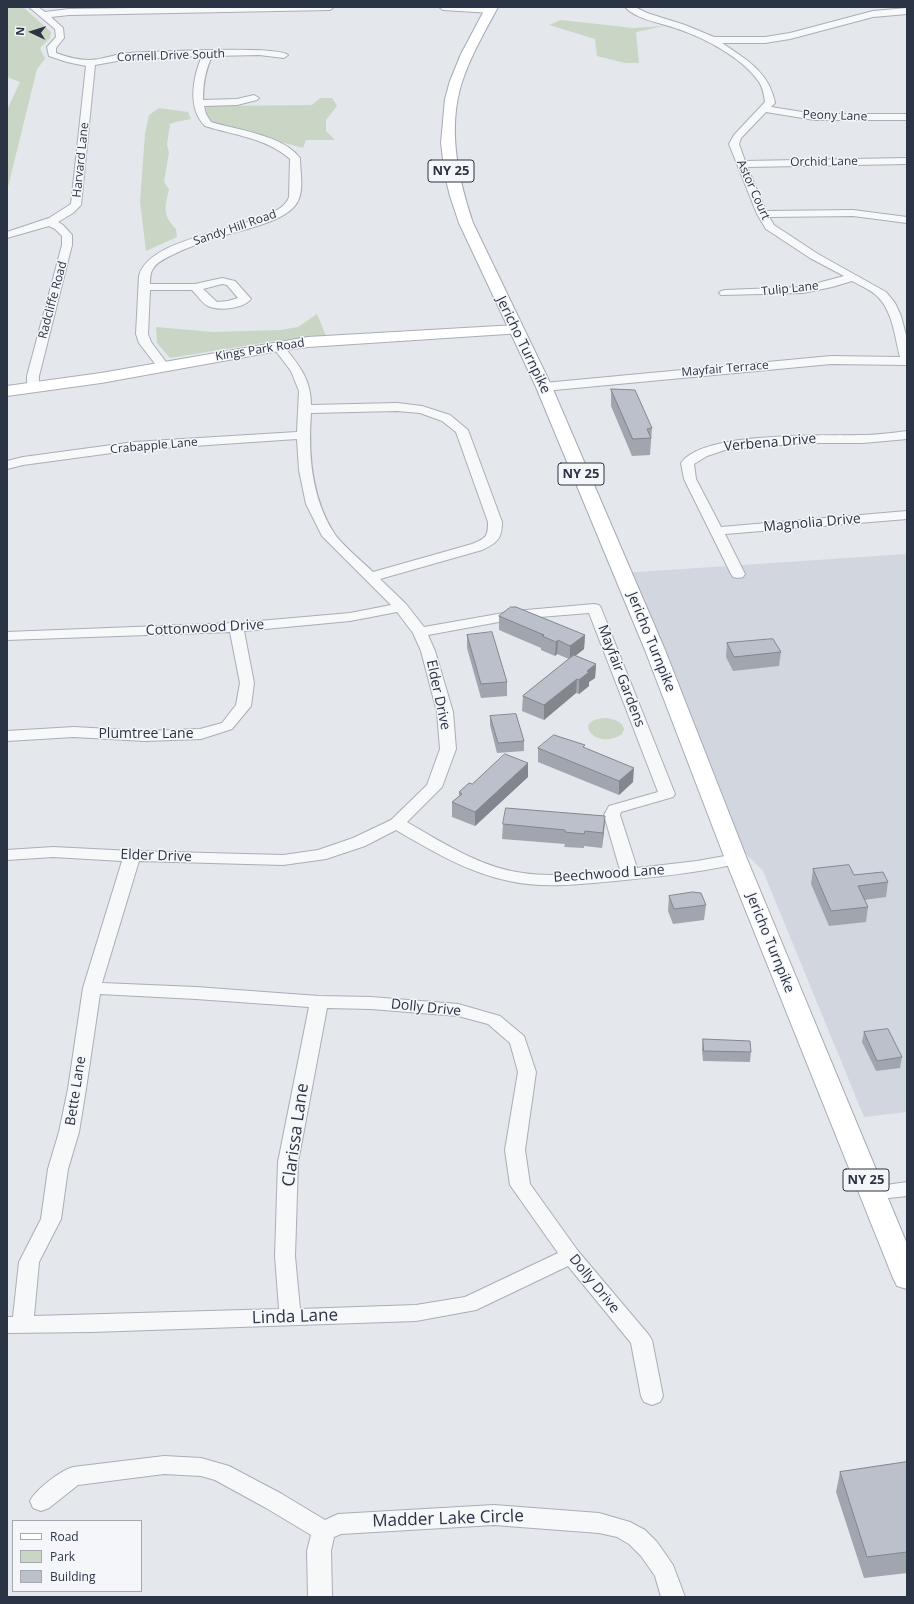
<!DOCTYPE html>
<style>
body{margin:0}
#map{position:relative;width:914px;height:1604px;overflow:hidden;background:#e4e7ec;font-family:"Open Sans",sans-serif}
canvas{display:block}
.frame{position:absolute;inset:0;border:8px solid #2b3445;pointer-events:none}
.legend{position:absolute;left:12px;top:1520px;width:130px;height:72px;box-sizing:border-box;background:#f4f6f9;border:1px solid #a4a8b1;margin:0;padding:5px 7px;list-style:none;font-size:12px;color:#2b3445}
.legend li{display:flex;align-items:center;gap:8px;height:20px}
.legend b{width:20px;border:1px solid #a4a8b1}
.north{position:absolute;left:12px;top:12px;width:40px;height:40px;-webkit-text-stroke:3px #f4f6f9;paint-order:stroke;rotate:274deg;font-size:11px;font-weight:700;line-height:16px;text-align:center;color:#2b3445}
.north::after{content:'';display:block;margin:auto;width:14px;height:18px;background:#2b3445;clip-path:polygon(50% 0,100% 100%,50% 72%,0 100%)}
</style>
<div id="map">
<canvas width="914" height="1604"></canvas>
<div class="frame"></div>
<ul class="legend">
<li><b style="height:5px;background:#fff"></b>Road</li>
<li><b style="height:11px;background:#c9d6c5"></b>Park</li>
<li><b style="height:11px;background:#bbc0ca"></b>Building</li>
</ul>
<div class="north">N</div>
</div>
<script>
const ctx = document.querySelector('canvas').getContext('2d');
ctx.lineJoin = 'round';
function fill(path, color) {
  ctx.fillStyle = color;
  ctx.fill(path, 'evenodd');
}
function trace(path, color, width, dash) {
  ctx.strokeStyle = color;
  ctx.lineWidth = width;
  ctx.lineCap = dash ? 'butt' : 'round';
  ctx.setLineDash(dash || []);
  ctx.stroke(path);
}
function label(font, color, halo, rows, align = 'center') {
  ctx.font = font + ' "Open Sans",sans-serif';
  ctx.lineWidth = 3;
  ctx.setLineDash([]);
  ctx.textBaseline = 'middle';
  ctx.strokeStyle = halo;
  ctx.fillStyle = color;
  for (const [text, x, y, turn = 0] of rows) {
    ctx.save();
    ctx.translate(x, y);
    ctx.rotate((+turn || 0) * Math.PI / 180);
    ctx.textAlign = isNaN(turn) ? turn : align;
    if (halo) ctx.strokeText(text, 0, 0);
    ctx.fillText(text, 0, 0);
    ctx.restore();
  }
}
const built = new Path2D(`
 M907,554V1112L864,1117L763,871L727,835L623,573Z`);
const green = new Path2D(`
 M7,7H23L51,32L50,38L40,48L45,59L37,69L7,191V110L20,82L7,77Z
 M561,20L633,28L664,26L636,32L639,63H625L597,56L595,39L549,25Z
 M320,98H332L337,106L326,120V131L335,140H306L303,148L220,126L205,117L206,106L312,105Z
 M159,108L188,112L191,119L176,122L170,124L167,144L169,153L164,182L169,189C165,207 162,215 176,229L177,237L146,251L140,202L145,134L149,115Z
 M317,314L326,336L275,341L170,358L157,343L156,327L213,332L280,330L298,327Z
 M607,718C615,720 622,721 624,729L622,734C598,752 568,719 607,718Z`);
const street = new Path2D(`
 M29,7H38L45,12L69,9L196,7H334L330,10L69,15L51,17L63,28L64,38L56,48V53C67,57 77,60 89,60C102,60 115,54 128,53C149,52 279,45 288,55L284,58L259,55L212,56C205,71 203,84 203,100L237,99L254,95L259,98L257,100L237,105L204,106L206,114L211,122C237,130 283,135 300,158C300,171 304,189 298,201C288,222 240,230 219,237C202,242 186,248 170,256C164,259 156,263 153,269C150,273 150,279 150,284H195L222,278L235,281L251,299C243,309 219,311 208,306C202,303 197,295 192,290H150L148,334L151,342L169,366L167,369H159L139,343L136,334L139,276C151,230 279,230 289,197L290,159C267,138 233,135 205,126C187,108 193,77 202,56L128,59L95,65L81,205L73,213L58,222L63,225L72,235V245L39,376V388L37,391H29L27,388V376L62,245V236L55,229L49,226L7,238V232L49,218L71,204L86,66L67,62L49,56L47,47L56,37L55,29ZM222,284L227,285L238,298L228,301L217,302L203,289Z
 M439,7L494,8L495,10L491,13L443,10Z
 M625,7H635L647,13L685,25L714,37H765L790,33L873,11L907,8V14L873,17L790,39L765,43H722C746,59 770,73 775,103L771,107L815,114H907V120H815L766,112L741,138L739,144L745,161L907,158V164L747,167L766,211L853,210L907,217V223L853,216L769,217L774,225L818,254L886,292L895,303L901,316L907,339V365L831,364L544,391L540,390L538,387L540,384L544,383L831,356L900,357C895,338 893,313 879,298C872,290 861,286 852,281L832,287L803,293L721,295L719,293L721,291L725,290L803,287L844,276L810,258L766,229L757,214L729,144L734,135L765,102C764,95 763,88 759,82C743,58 705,38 678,29C662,23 637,20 625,7Z
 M278,342L282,344C298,364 311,378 311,405L397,403L422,406L450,415L468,430L502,522C502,539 497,543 482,550L380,579L406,604L424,627L515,611L594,604L599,605L601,608L675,794L673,797L621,812L620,815L637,868L697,861L736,854L742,855L744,859L742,863L736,864C696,873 656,877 615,881C580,884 545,889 509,881C469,873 432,851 396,830L365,846L326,859L283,865L139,861L102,983L196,987L319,996L371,997L458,1004L500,1016L524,1036L536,1072L525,1150L530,1184L578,1251L648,1334L652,1340L663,1396L660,1402L652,1405L644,1402L641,1396L631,1343L568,1266L476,1310L416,1321L92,1332L7,1333V1317H13L19,1262L41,1219L48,1169L59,1132L68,1089L83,988L122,861L53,857L7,860V850L53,847L132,851L283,855L318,850L353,838L391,820L427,785L440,749L437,712L421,651L413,633L397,612L350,621L244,631L254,683L251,706L232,729L201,739L145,741L74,737L7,741V731L74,727L145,731L200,729L222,723L236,705L240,683L230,632L7,640V632L236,623L350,613L391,605L322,536L306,504L299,470L297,439L134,450L23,465L7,469V461L23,457L134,442L297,432L299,391L291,371L272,346L274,344ZM397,411L420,413L442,421L456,432L488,522C488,537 486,538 472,544L373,572C363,562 341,544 334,533C311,497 308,454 311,413ZM589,613L658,792L609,806L604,815L620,870C588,872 556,878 523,873C482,868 443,843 407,822L442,787L456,749L453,712L435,651L428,635L515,619ZM100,994L196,999L309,1007L278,1162L275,1256L279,1309L34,1316L39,1262L61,1219L68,1169L79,1132L86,1089ZM327,1008L371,1009L458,1016L488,1024L510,1043L518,1072L505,1150L510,1185L558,1253L465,1297L416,1305L300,1309L295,1256L298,1162Z
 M907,431V439L863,443H804L725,450L707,456L694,464L696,479L721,527L907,511V519L725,534L745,574L743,577L738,578L733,577L731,574L684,479L681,463C703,431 824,436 861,435C876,435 892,433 907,431Z
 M907,1182V1196L872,1200L865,1198L862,1193L865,1188Z
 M164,1456L201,1458L229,1466L282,1494L325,1520L338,1514L494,1505L599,1513L630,1522L645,1530L657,1542L673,1565L685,1597H661L655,1576L641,1556L629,1544L617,1537L599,1533L494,1525L341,1534L334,1537L331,1551L332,1597H308L307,1551L311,1535L266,1508L215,1480L201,1476L164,1474L78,1485L49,1508L41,1511L33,1508L30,1501C36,1489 60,1471 73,1467Z`);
const secondary = new Path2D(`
 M516,325L522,327L524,330L522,333L308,347L278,351L101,383L7,396V386L101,373L308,337Z`);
const primary = new Path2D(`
 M486,7H498C485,31 471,55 462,82C447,129 458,178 473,223L552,387L665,650L747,859L907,1244V1289L897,1286L893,1278L725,859L645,650L536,387L459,223L450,196L445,176L441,143L445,99L450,81L461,54Z`);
const wall = new Path2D(`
 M611,389L652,428L650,455L632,456L611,406Z
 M499,616L585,635L584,649L575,656L596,664L595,678L589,682V686L579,694L576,693L544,720L522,711L523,696L569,659L557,654L555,656L541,650V648L499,630Z
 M467,635L507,682V696L481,698L467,648Z
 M727,643L781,652L779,666L733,671L726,657Z
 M490,716L524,741V751L497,753L490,725Z
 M538,748H585L633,782L619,795L538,762Z
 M528,777L475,826L452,817V802L459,796V792L472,784Z
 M605,816L604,831L602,848L584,846V848L564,847L565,844L502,839L503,824Z
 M813,869L854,875L888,882L886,897L864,900L868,907L866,922L829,926L811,884Z
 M669,896L706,905L704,920L673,924L668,911Z
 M864,1032L902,1057L900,1068L876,1071L862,1042Z
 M703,1039L751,1052L750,1062L703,1061L702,1050Z
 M907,1462V1573L864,1578L836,1492L840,1472Z`);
const shadedWall = new Path2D(`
 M585,635L584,649L570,660V646Z
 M558,640L557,654L555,656L556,642Z
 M596,664L595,678L589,682V686L579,694V680L587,671Z
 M577,679L576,693L544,720V705Z
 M528,763V777L475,826V812Z
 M634,768L633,782L619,795V781Z
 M605,816L604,831L602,848L603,833Z`);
const building = new Path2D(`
 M611,389L635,390L652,428L647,429L651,438L633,439Z
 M511,607H516L585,635L570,646L558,640L556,642L542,636L544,635L499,616Z
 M492,632L507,682L481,684L467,635Z
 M773,639L781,652L734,657L727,643Z
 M574,655L596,664L587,671L589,672L579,680L577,679L544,705L523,696Z
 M516,714L524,741L498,743L490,716Z
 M554,735L585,745L583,747L634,768L619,781L538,748Z
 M505,754L528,763L475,812L452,802L462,794L459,792L469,783L472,784Z
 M506,808L605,816L603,833L585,831L584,834L565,832V830L503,824Z
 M849,865L854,875L883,872L888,882L858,886L868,907L831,911L813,869Z
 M693,892L701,893L706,905L674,909L669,896Z
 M888,1029L902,1057L877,1061L864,1032Z
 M703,1039L750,1041L751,1052L704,1051Z
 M907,1462V1552L867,1557L840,1472Z`);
const farStreetnames = [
 ["Cornell Drive South",171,56,-2],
 ["Peony Lane",835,116,2],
 ["Harvard Lane",81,160,-84],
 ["Orchid Lane",824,162,-1],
 ["Astor Court",753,190,66],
 ["Sandy Hill Road",235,228,-19],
 ["Tulip Lane",790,289,-6],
 ["Radcliffe Road",53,300,-75],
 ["Kings Park Road",260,350,-9],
 ["Mayfair Terrace",725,369,-5],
 ["Crabapple Lane",154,446,-5]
];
const shields = [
 [451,171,46],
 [581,474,46],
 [866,1180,46]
];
const shieldNames = [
 ["NY 25",451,171],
 ["NY 25",581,474],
 ["NY 25",866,1180]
];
const streetNames = [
 ["Jericho Turnpike",523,345,64],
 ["Verbena Drive",770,443,-5],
 ["Magnolia Drive",812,523,-5],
 ["Cottonwood Drive",205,628,-3],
 ["Jericho Turnpike",651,642,68],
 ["Mayfair Gardens",621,676,69],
 ["Elder Drive",438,695,78],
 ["Plumtree Lane",146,734],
 ["Elder Drive",156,856,2],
 ["Beechwood Lane",609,874,-4],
 ["Jericho Turnpike",770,943,68],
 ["Dolly Drive",426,1008,6],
 ["Bette Lane",76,1091,-81],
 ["Dolly Drive",594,1284,51]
];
const nearStreetnames = [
 ["Clarissa Lane",296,1135,-82],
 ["Linda Lane",295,1317,-2],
 ["Madder Lake Circle",448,1519,-2]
];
fill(built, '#d2d6de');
fill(green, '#c9d6c5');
trace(street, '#a9aeb7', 2);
trace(secondary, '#a9aeb7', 2);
trace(primary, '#a3abb8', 2);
fill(street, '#f7f8fa');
fill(secondary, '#fff');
fill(primary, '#fff');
fill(wall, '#a1a5ae');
fill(shadedWall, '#83868d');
fill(building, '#bbc0ca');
trace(building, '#83868d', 1);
label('12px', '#2b3445', '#f4f6f9', farStreetnames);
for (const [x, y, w] of shields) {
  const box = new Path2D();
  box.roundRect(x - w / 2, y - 11, w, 22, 3);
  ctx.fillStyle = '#f4f6f9';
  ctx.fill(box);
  trace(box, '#2b3445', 1);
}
label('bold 13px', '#2b3445', null, shieldNames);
label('14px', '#2b3445', '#f4f6f9', streetNames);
label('17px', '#2b3445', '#f4f6f9', nearStreetnames);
</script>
